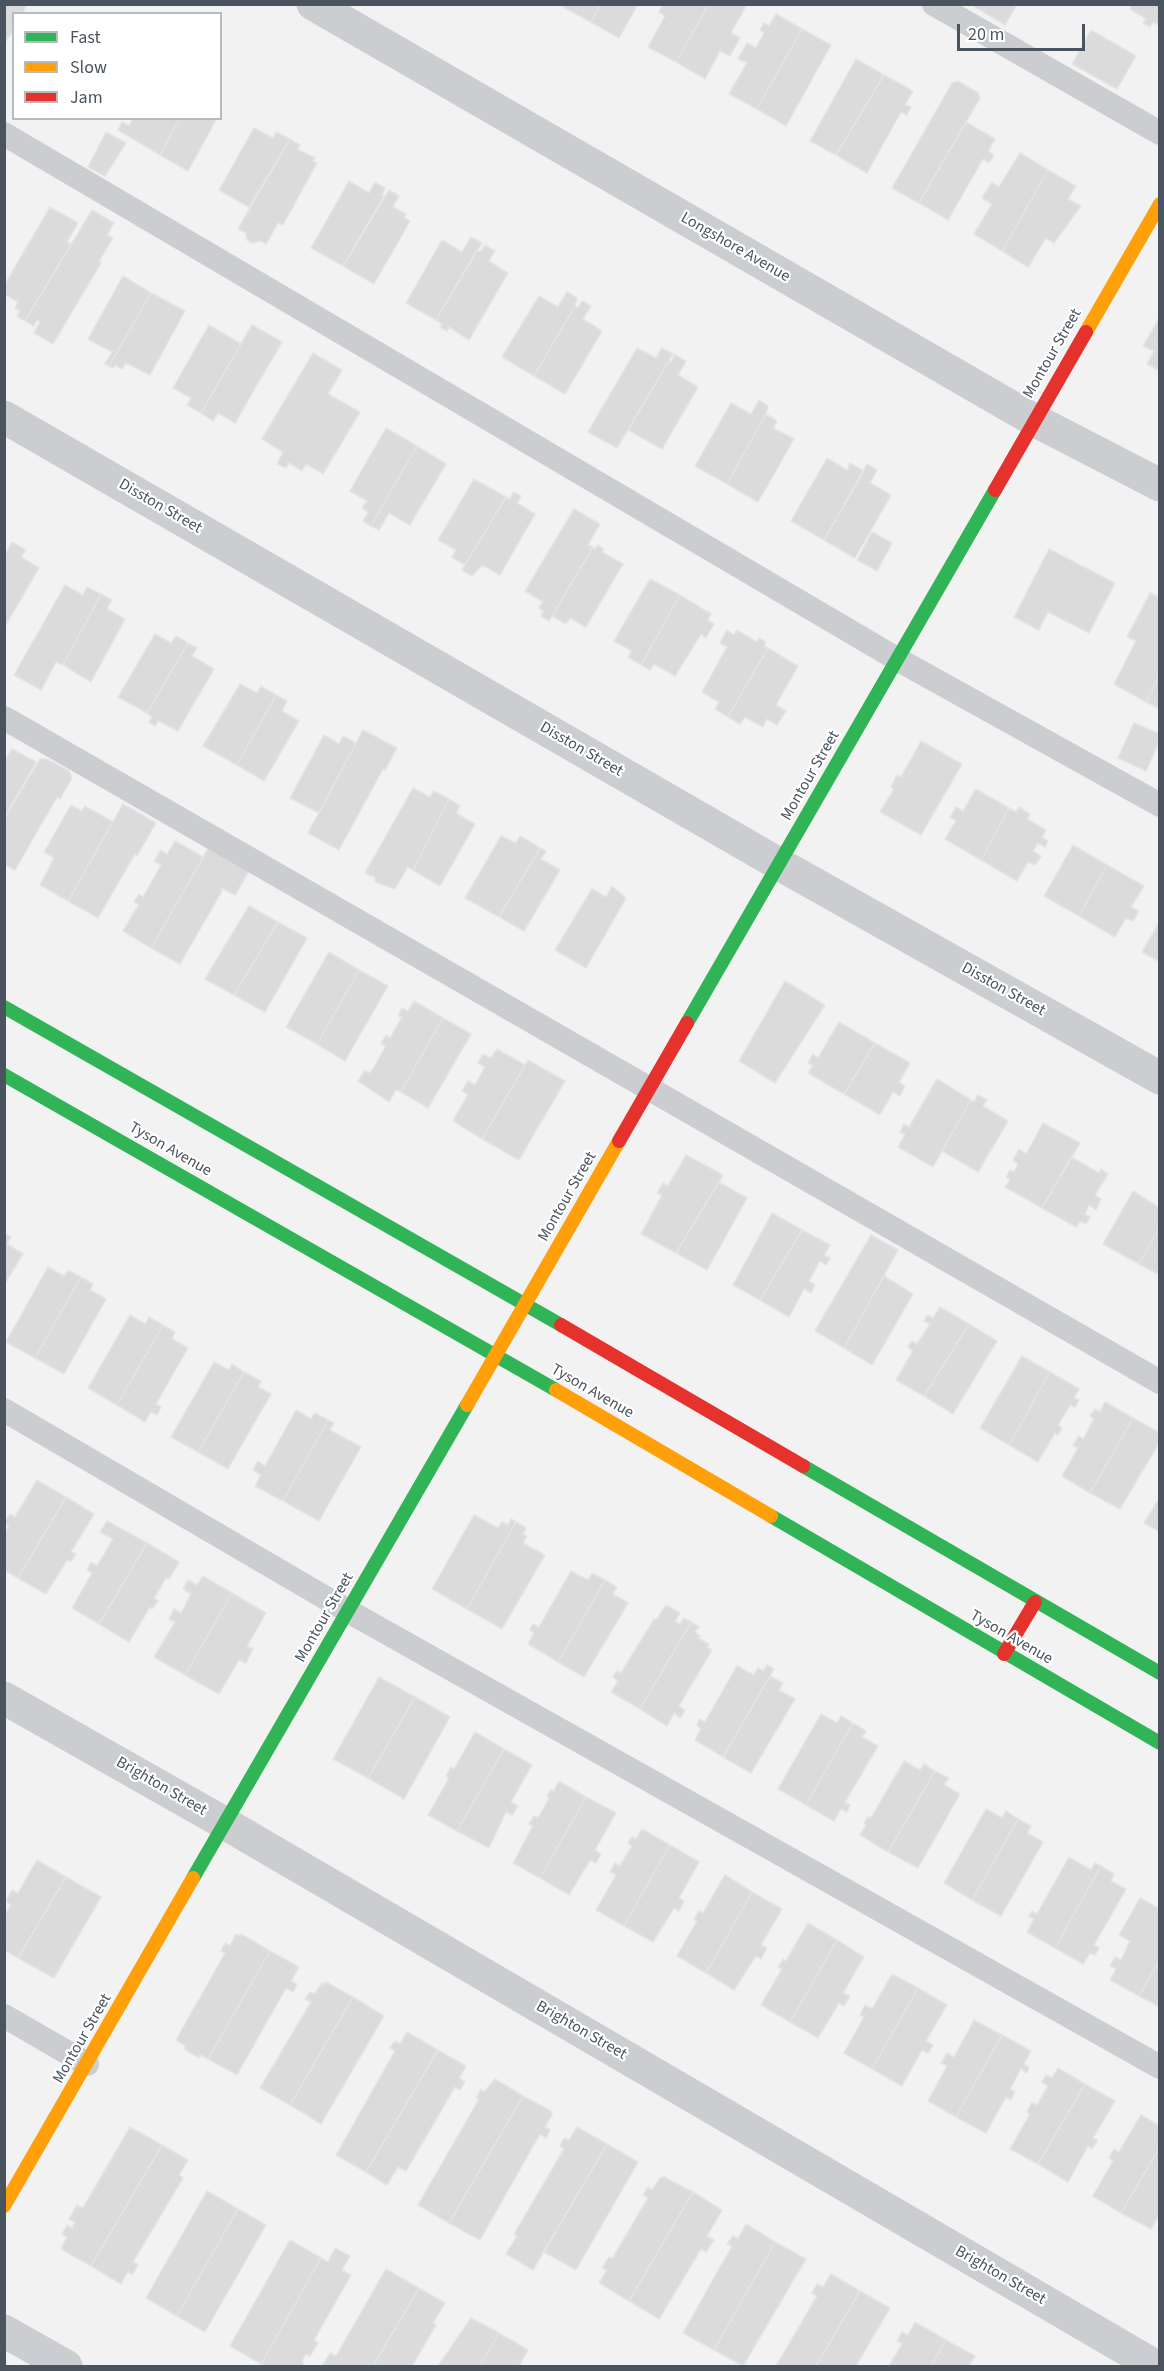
<!DOCTYPE html>
<style>
body{margin:0}
#map{position:relative;width:1164px;height:2371px;overflow:hidden;background:#f2f2f2;font-family:"Source Sans 3",sans-serif}
canvas{display:block}
.frame{position:absolute;inset:0;border:6px solid #49545e;pointer-events:none}
.legend{position:absolute;left:12px;top:12px;width:210px;height:108px;box-sizing:border-box;background:#fff;border:2px solid #b6bbbf;margin:0;padding:8px 10px;list-style:none;font-size:18px;color:#49545e}
.legend li{display:flex;align-items:center;gap:12px;height:30px}
.legend b{width:30px;border:2px solid #b6bbbf}
.scale{position:absolute;left:957px;top:24px;width:128px;height:27px;box-sizing:border-box;border:3px solid #49545e;border-top:0;padding-left:8px;font-size:18px;line-height:21px;white-space:nowrap;color:#49545e;-webkit-text-stroke:4px #fff;paint-order:stroke}
</style>
<div id="map">
<canvas width="1164" height="2371"></canvas>
<div class="frame"></div>
<ul class="legend">
<li><b style="height:8px;background:#30b455"></b>Fast</li>
<li><b style="height:8px;background:#ff9f0a"></b>Slow</li>
<li><b style="height:8px;background:#e5322d"></b>Jam</li>
</ul>
<div class="scale">20 m</div>
</div>
<script>
const ctx = document.querySelector('canvas').getContext('2d');
ctx.lineJoin = 'round';
function fill(path, color) {
  ctx.fillStyle = color;
  ctx.fill(path, 'evenodd');
}
function trace(path, color, width, dash) {
  ctx.strokeStyle = color;
  ctx.lineWidth = width;
  ctx.lineCap = dash ? 'butt' : 'round';
  ctx.setLineDash(dash || []);
  ctx.stroke(path);
}
function label(font, color, halo, rows, align = 'center') {
  ctx.font = font + ' "Source Sans 3",sans-serif';
  ctx.lineWidth = 4.5;
  ctx.setLineDash([]);
  ctx.textBaseline = 'middle';
  ctx.strokeStyle = halo;
  ctx.fillStyle = color;
  for (const [text, x, y, turn = 0] of rows) {
    ctx.save();
    ctx.translate(x, y);
    ctx.rotate((+turn || 0) * Math.PI / 180);
    ctx.textAlign = isNaN(turn) ? turn : align;
    if (halo) ctx.strokeText(text, 0, 0);
    ctx.fillText(text, 0, 0);
    ctx.restore();
  }
}
const building = new Path2D(`
 M4,4H27L22,14H14V29L4,44Z
 M565,4H601L591,22L563,7Z
 M601,4H638L619,38L591,22Z
 M663,4H709L676,62L648,47L665,16L659,12Z
 M709,4H747L731,33L740,38L730,56L720,51L705,79L676,62Z
 M970,4H1017L1005,25Z
 M1132,4H1160V26L1153,22L1150,27L1143,23L1146,19L1130,9Z
 M776,14L802,29L757,109L729,94L747,63L738,59L747,43L756,48L764,33L760,30L764,23L769,26Z
 M802,29L831,45L786,126L757,109Z
 M1091,30L1136,56L1117,89L1072,64Z
 M856,59L884,75L836,155L810,141Z
 M884,75L913,91L905,105L911,107L907,115L901,112L867,173L836,155Z
 M958,81L978,93L980,98L919,203L892,188L952,83Z
 M133,118H180L160,155L118,130L122,122L129,126Z
 M180,118H217L188,171L160,155Z
 M966,122L995,139L988,151L994,155L989,163L983,159L948,220L919,203Z
 M254,128L273,138L276,132L290,139L249,207L219,190Z
 M106,132L126,143L105,176L88,167Z
 M290,139L300,145L297,149L315,158L313,161L317,163L283,225L278,223L266,244L260,241L253,243L247,240L246,233L238,229Z
 M1020,153L1048,170L1002,251L974,234L992,204L982,198L992,182L999,187Z
 M1048,170L1076,186L1068,199L1081,206L1054,243L1046,238L1028,267L1002,251Z
 M349,181L369,193L375,182L385,188L382,195L384,196L343,266L311,248Z
 M389,190L399,196L393,207L406,214L404,218L410,221L374,284L343,266Z
 M50,207L78,223L67,242L71,244L25,321L17,316L20,311L15,308L18,302L4,294V286Z
 M92,210L114,223L107,235L113,238L99,261L101,263L53,344L34,333L40,322L37,320L34,326L25,321Z
 M471,237L482,243L436,320L406,303L442,240L462,252Z
 M485,245L495,251L489,261L508,273L469,340L449,327L447,331L440,327L442,324L436,320L477,250L480,252Z
 M123,276L151,293L109,366L105,364L112,352L88,339Z
 M567,292L577,298L575,306L534,376L502,357L539,296L558,307Z
 M151,293L185,311L150,375L126,363L122,369L115,365L113,368L109,366Z
 M582,301L591,306L583,319L602,331L565,394L534,376L575,306L578,308Z
 M1160,317V371L1147,364L1154,351L1143,346Z
 M209,325L241,344L201,413L187,405L191,398L173,388Z
 M252,325L282,342L235,423L218,413L213,421L201,413Z
 M637,348L656,358L662,348L673,354L617,448L588,432Z
 M313,353L342,370L328,394L360,412L323,474L306,464L302,471L289,463L286,468L277,464L283,452L262,439Z
 M675,355L686,361L678,375L698,387L662,449L628,430L669,361L671,362Z
 M759,400L768,406L766,414L727,484L695,466L731,403L751,414Z
 M766,414L777,421L773,428L794,439L758,502L727,484Z
 M386,428L417,446L371,526L363,521L368,512L362,508L367,501L350,491Z
 M417,446L446,464L410,525L389,513L379,530L371,526Z
 M827,458L847,470L850,463L864,471L824,540L791,521Z
 M867,464L877,470L870,483L891,495L855,558L824,540Z
 M474,479L506,497L465,565L452,557L456,550L438,540Z
 M513,492L521,496L517,503L535,514L500,575L482,565L472,576L462,570L506,497L510,499Z
 M574,509L600,524L588,545L593,547L549,621L541,616L544,611L539,608L543,602L525,591Z
 M872,532L892,543L877,571L857,560Z
 M12,542L26,550L21,557L39,568L4,628V556Z
 M598,545L604,549L602,552L623,564L586,627L570,618L566,624L552,616L593,547L595,549Z
 M1049,549L1115,583L1089,633L1048,612L1039,630L1014,617Z
 M650,579L680,595L641,665L628,657L632,651L614,641Z
 M65,585L83,595L87,587L101,594L63,665L56,662L41,690L14,675Z
 M1150,593L1160,598V674L1146,702L1114,684L1136,641L1127,637Z
 M101,594L112,600L107,609L125,619L91,682L63,665Z
 M680,595L711,614L708,620L714,624L706,638L701,634L675,676L654,664L650,670L641,665Z
 M727,630L734,635L737,630L757,642L759,638L766,642L764,646L768,648L728,717L715,709L719,702L702,692L727,647L720,643Z
 M155,634L171,643L176,636L188,643L147,713L118,697Z
 M188,643L197,648L192,656L214,669L178,731L158,721L155,726L149,722L152,717L147,713Z
 M768,648L798,666L776,705L786,711L777,725L767,719L763,727L745,717L740,724L728,717Z
 M1160,674V709L1146,702Z
 M240,684L257,693L261,686L276,695L237,765L203,746Z
 M276,695L287,701L282,711L299,721L264,781L237,765Z
 M1134,723L1160,734V740L1146,771L1118,758Z
 M363,730L397,748L385,770L383,769L339,850L308,833Z
 M324,735L339,744L343,736L356,743L319,813L290,798Z
 M921,741L962,764L921,835L880,812L894,789L891,787L897,775L901,777Z
 M12,749L36,762L4,818V762Z
 M40,759H47L69,771L72,778L60,799L57,797L15,870L4,864V819Z
 M413,788L430,797L434,791L449,799L413,870L408,867L395,889L375,882V877L365,873Z
 M976,789L1009,808L981,860L945,839L956,821L950,817L956,807L963,811Z
 M449,799L460,806L456,813L475,824L440,886L413,870Z
 M123,804L156,823L137,856L135,854L98,918L68,901Z
 M71,805L82,811L85,806L113,822L68,901L40,885L54,858L44,852Z
 M1019,807L1030,814L1027,819L1046,830L1042,837L1048,841L1045,847L1038,843L1033,851L1041,856L1035,865L1028,862L1017,881L981,860L1009,808L1016,812Z
 M501,836L516,843L520,836L540,848L499,917L465,898Z
 M175,841L203,857L151,948L123,931L139,904L134,902L139,894L143,897L161,865L154,861L161,850L167,854Z
 M210,845L251,868L235,895L221,888L222,891L180,964L151,948Z
 M1073,845L1107,865L1079,916L1044,896Z
 M540,848L546,851L541,859L560,870L524,931L499,917Z
 M1107,865L1144,886L1131,907L1139,911L1133,921L1126,918L1115,937L1079,916Z
 M612,886L626,898L586,968L555,950L592,889L606,897Z
 M249,906L278,922L234,995L205,979Z
 M1160,921V962L1142,952Z
 M278,922L307,938L265,1012L234,995Z
 M329,952L359,970L317,1044L286,1027Z
 M359,970L388,986L345,1061L317,1044Z
 M785,981L825,1005L775,1083L739,1061Z
 M414,1001L443,1018L401,1092L396,1090L389,1102L358,1081L365,1070L369,1073L373,1069L386,1046L381,1044L386,1035L390,1038L402,1017L398,1016L402,1008L408,1011Z
 M443,1018L471,1034L428,1108L401,1092Z
 M839,1022L875,1043L844,1094L808,1073L813,1066L808,1063L813,1054L818,1058Z
 M875,1043L910,1063L899,1082L905,1086L900,1096L893,1092L880,1115L844,1094Z
 M497,1049L525,1065L482,1139L453,1121L468,1094L462,1091L468,1081L475,1085L485,1067L478,1063L483,1054L491,1058Z
 M528,1060L565,1081L519,1160L482,1139Z
 M937,1079L971,1100L933,1167L898,1147L905,1134L900,1132L904,1124L909,1127Z
 M978,1095L987,1100L983,1106L1008,1121L978,1172L942,1151L971,1100L974,1102Z
 M1043,1123L1080,1143L1042,1208L1005,1187L1010,1180L1006,1177L1010,1170L1014,1172L1018,1164L1013,1160L1019,1149L1026,1154Z
 M686,1155L723,1175L676,1253L641,1234L662,1195L657,1193L663,1183L668,1186Z
 M1071,1157L1099,1173L1101,1169L1108,1174L1095,1195L1101,1199L1096,1210L1089,1205L1085,1214L1090,1217L1086,1224L1080,1221L1076,1227L1042,1208Z
 M719,1182L747,1198L707,1270L676,1253Z
 M1133,1191L1158,1207L1160,1204V1227L1139,1264L1103,1244Z
 M772,1213L802,1230L760,1300L733,1285Z
 M1160,1227V1275L1139,1264Z
 M802,1230L830,1245L824,1255L830,1258L826,1265L820,1261L809,1281L815,1285L811,1293L804,1289L789,1317L760,1300Z
 M4,1233L11,1237L7,1244L23,1254L4,1285Z
 M871,1235L898,1250L844,1348L815,1331Z
 M48,1267L64,1276L68,1270L81,1277L35,1358L6,1342Z
 M884,1276L913,1294L872,1365L844,1348Z
 M81,1277L93,1284L90,1290L106,1299L64,1374L35,1358Z
 M940,1307L969,1324L924,1396L896,1380L913,1351L908,1347L912,1341L917,1344L930,1324L924,1321L928,1315L933,1318Z
 M130,1315L145,1324L149,1317L163,1325L117,1405L88,1388Z
 M969,1324L997,1341L953,1414L924,1396Z
 M163,1325L175,1332L172,1339L188,1348L156,1404L161,1407L157,1415L151,1412L145,1422L117,1405Z
 M1022,1356L1050,1372L1009,1445L980,1428Z
 M214,1362L229,1370L232,1364L244,1372L198,1452L171,1437Z
 M244,1372L261,1381L258,1387L271,1394L228,1469L198,1452Z
 M1050,1372L1079,1389L1074,1398L1079,1400L1075,1407L1070,1405L1058,1425L1062,1428L1058,1435L1055,1433L1038,1462L1009,1445Z
 M1105,1402L1133,1418L1090,1493L1062,1476L1078,1448L1073,1445L1079,1436L1083,1439L1094,1419L1090,1416L1095,1409L1100,1412Z
 M296,1410L311,1419L315,1413L328,1420L283,1501L255,1486L261,1475L253,1470L258,1461L265,1466Z
 M1133,1418L1160,1433V1441L1120,1509L1090,1493Z
 M328,1420L334,1423L330,1430L361,1447L319,1521L283,1501Z
 M37,1480L66,1497L18,1578L4,1570V1533L9,1526L4,1522L10,1514L15,1517Z
 M66,1497L94,1514L71,1552L76,1554L71,1562L67,1560L46,1594L18,1578Z
 M1160,1497V1532L1144,1523Z
 M474,1515L498,1528L502,1522L508,1525L511,1519L516,1522L467,1609L432,1589Z
 M107,1521L147,1543L99,1624L72,1608L92,1573L87,1570L91,1562L97,1566L113,1539L100,1532Z
 M516,1522L526,1528L523,1534L527,1536L523,1543L545,1555L502,1629L467,1609Z
 M147,1543L179,1562L169,1579L166,1578L154,1598L158,1601L152,1609L150,1607L129,1642L99,1624Z
 M571,1571L588,1580L592,1573L605,1580L558,1662L528,1644L534,1633L530,1630L533,1624L539,1627Z
 M203,1576L232,1593L185,1675L154,1657L175,1622L169,1619L174,1609L181,1613L191,1594L183,1589L188,1580L197,1585Z
 M605,1580L617,1587L613,1594L628,1603L584,1677L558,1662Z
 M232,1593L266,1613L247,1646L253,1649L246,1663L239,1660L219,1694L185,1675Z
 M666,1605L680,1613L675,1621L680,1624L684,1618L691,1622L640,1709L611,1692L618,1681L613,1677L617,1671L621,1673L654,1619L656,1620Z
 M691,1622L699,1627L695,1632L700,1636L698,1638L709,1644L707,1647L712,1650L679,1706L685,1710L680,1718L674,1713L667,1726L640,1709Z
 M767,1665L774,1669L723,1757L695,1740L701,1729L697,1725L700,1719L705,1722L737,1666L754,1675L758,1668L763,1671Z
 M770,1676L783,1683L779,1690L795,1699L751,1773L723,1757Z
 M379,1677L415,1697L368,1778L333,1759Z
 M415,1697L450,1717L404,1799L368,1778Z
 M821,1714L837,1723L841,1716L853,1723L806,1805L778,1789Z
 M853,1723L866,1731L862,1737L878,1746L845,1802L850,1805L847,1812L841,1809L834,1821L806,1805Z
 M475,1732L504,1749L457,1831L428,1815L449,1778L446,1776L451,1767L454,1769Z
 M504,1749L532,1765L511,1802L518,1806L512,1815L506,1812L489,1848L457,1831Z
 M904,1761L920,1770L924,1764L935,1771L888,1852L860,1835L866,1825L864,1823L868,1817L871,1818Z
 M935,1771L949,1778L944,1785L960,1794L918,1868L888,1852Z
 M559,1781L586,1797L540,1878L513,1863L533,1826L529,1824L534,1816L538,1818L549,1798L547,1796L551,1790L554,1791Z
 M586,1797L616,1813L595,1850L601,1854L596,1863L590,1860L569,1895L540,1878Z
 M986,1809L1002,1818L1006,1811L1018,1819L972,1900L944,1883Z
 M1018,1819L1031,1826L1027,1833L1043,1842L1001,1916L972,1900Z
 M642,1829L670,1845L624,1926L596,1910L616,1875L610,1872L615,1863L620,1866L632,1846L628,1843L632,1837L636,1839Z
 M670,1845L699,1862L679,1898L684,1901L679,1911L674,1908L653,1942L624,1926Z
 M1069,1857L1091,1870L1095,1863L1101,1866L1055,1948L1027,1932L1034,1919L1029,1916L1032,1911L1037,1914Z
 M37,1860L66,1877L18,1958L4,1950V1916L11,1905L6,1901L12,1890L18,1893Z
 M1101,1866L1114,1874L1111,1881L1126,1889L1094,1945L1099,1948L1095,1955L1090,1953L1083,1964L1055,1948Z
 M725,1875L752,1892L706,1973L677,1956L697,1921L694,1919L699,1911L703,1913Z
 M66,1877L101,1897L54,1978L18,1958Z
 M752,1892L782,1909L761,1945L767,1948L761,1959L756,1956L734,1990L706,1973Z
 M1140,1898L1158,1908L1160,1904V1959L1139,1996L1110,1980L1116,1969L1110,1966L1115,1957L1121,1960L1130,1941L1119,1935Z
 M808,1923L837,1940L790,2022L761,2005L782,1969L778,1967L783,1959L786,1961Z
 M236,1934L240,1936L241,1934L270,1951L208,2059L201,2055L199,2058L184,2049L186,2046L176,2040L225,1953L221,1951L225,1943L230,1946Z
 M837,1940L864,1957L843,1993L850,1996L844,2006L839,2003L818,2038L790,2022Z
 M270,1951L299,1967L291,1981L297,1984L293,1992L286,1988L237,2075L208,2059Z
 M1160,1959V2007L1139,1996Z
 M892,1974L918,1988L872,2069L844,2053L864,2017L860,2015L865,2005L872,2009Z
 M326,1982L353,1997L290,2105L260,2088L311,2002L305,1999L310,1992L315,1994L322,1983L325,1985Z
 M918,1988L947,2005L926,2041L933,2045L928,2053L922,2050L902,2086L872,2069Z
 M353,1997L384,2016L321,2124L290,2105Z
 M974,2020L1002,2035L956,2117L928,2101L947,2066L941,2063L947,2053L954,2057Z
 M407,2032L438,2050L366,2172L336,2155L395,2051L390,2048L395,2041L400,2044Z
 M1002,2035L1031,2051L1024,2064L1029,2067L1027,2073L1021,2069L1010,2089L1015,2092L1011,2100L1006,2097L986,2133L956,2117Z
 M438,2050L466,2066L459,2078L465,2082L460,2090L455,2087L406,2171L398,2167L387,2185L366,2172Z
 M1058,2068L1085,2084L1038,2164L1010,2149L1030,2114L1027,2112L1032,2102L1037,2105L1048,2086L1042,2082L1046,2075L1052,2078Z
 M495,2079L523,2096L449,2223L418,2205L479,2099L476,2098L481,2089L484,2092Z
 M1085,2084L1115,2101L1093,2138L1098,2140L1092,2149L1088,2146L1068,2182L1038,2164Z
 M523,2096L551,2111L552,2115L545,2127L550,2130L546,2138L540,2134L480,2240L449,2223Z
 M1141,2115L1160,2126V2147L1121,2213L1093,2196L1113,2161L1109,2158L1114,2149L1119,2152Z
 M130,2127L162,2145L91,2266L61,2249L67,2237L62,2234L67,2225L72,2228L75,2222L69,2219L77,2205L83,2208Z
 M577,2127L607,2144L533,2270L506,2254L517,2236L514,2234L564,2149L560,2146L564,2138L569,2140Z
 M607,2144L638,2162L576,2270L544,2252Z
 M162,2145L188,2160L179,2175L183,2178L133,2262L138,2265L132,2275L128,2271L121,2284L91,2266Z
 M1160,2147V2214L1151,2229L1121,2213Z
 M664,2177L693,2192L629,2301L599,2283L607,2270L602,2268L609,2257L612,2259L648,2198L643,2195L648,2187L652,2190L660,2178Z
 M207,2191L238,2209L177,2316L146,2298Z
 M693,2192L722,2210L707,2236L714,2240L706,2252L701,2249L659,2319L629,2301Z
 M238,2209L266,2225L205,2332L177,2316Z
 M746,2224L775,2242L714,2350L683,2333L732,2246L727,2244L733,2236L738,2239Z
 M290,2240L321,2258L261,2364L230,2346Z
 M775,2242L806,2259L743,2366L714,2350Z
 M335,2248L350,2256L342,2270L351,2275L314,2340L318,2343L310,2356L306,2354L302,2361L305,2366H266L261,2364L321,2258L328,2262Z
 M386,2269L419,2288L373,2366H322L330,2353L336,2356Z
 M831,2274L860,2291L816,2366H776L817,2296L812,2293L817,2284L823,2287Z
 M419,2288L445,2303L433,2323L436,2325L412,2366H373Z
 M860,2291L890,2308L856,2366H816Z
 M471,2318L499,2333L480,2366H438Z
 M915,2322L946,2340L931,2366H889L902,2344L897,2341L902,2332L908,2335Z
 M499,2333L528,2350L519,2366H480Z
 M946,2340L975,2356L969,2366H931Z`);
const lane = new Path2D(`
 M934,4L1160,133
 M4,134L897,659L1160,805
 M4,718L1160,1382
 M4,1410L348,1611L1160,2067
 M4,2016L87,2064`);
const street = new Path2D(`
 M313,4L1034,420L1160,485
 M4,417L779,864L1160,1078
 M4,1698L226,1824L1155,2366
 M4,2331L66,2366`);
const fast = new Path2D(`
 M4,1007L561,1325
 M687,1023L995,490
 M4,1075L556,1390
 M803,1466L1160,1673
 M771,1516L1160,1743
 M193,1878L467,1405`);
const slow = new Path2D(`
 M1086,332L1160,204
 M556,1390L771,1516
 M467,1405L619,1141
 M4,2206L193,1878`);
const jam = new Path2D(`
 M995,490L1086,332
 M619,1141L687,1023
 M561,1325L803,1466
 M1004,1654L1035,1602`);
const streetNames = [
 ["Longshore Avenue",735,248,30],
 ["Montour Street",1053,354,-60],
 ["Disston Street",160,507,30],
 ["Disston Street",581,750,30],
 ["Montour Street",811,776,-60],
 ["Disston Street",1003,990,29],
 ["Tyson Avenue",170,1150,30],
 ["Montour Street",568,1197,-60],
 ["Tyson Avenue",592,1392,30],
 ["Montour Street",325,1618,-60],
 ["Tyson Avenue",1011,1638,30],
 ["Brighton Street",161,1787,30],
 ["Brighton Street",581,2031,30],
 ["Montour Street",83,2039,-60],
 ["Brighton Street",1000,2276,30]
];
fill(building, '#dbdbdc');
trace(building, '#e3e4e5', 1.5);
trace(lane, '#cbcdd0', 24);
trace(street, '#cbcdd0', 33);
trace(fast, '#30b455', 14);
trace(slow, '#ff9f0a', 14);
trace(jam, '#e5322d', 14);
label('16px', '#49545e', '#fff', streetNames);
</script>
